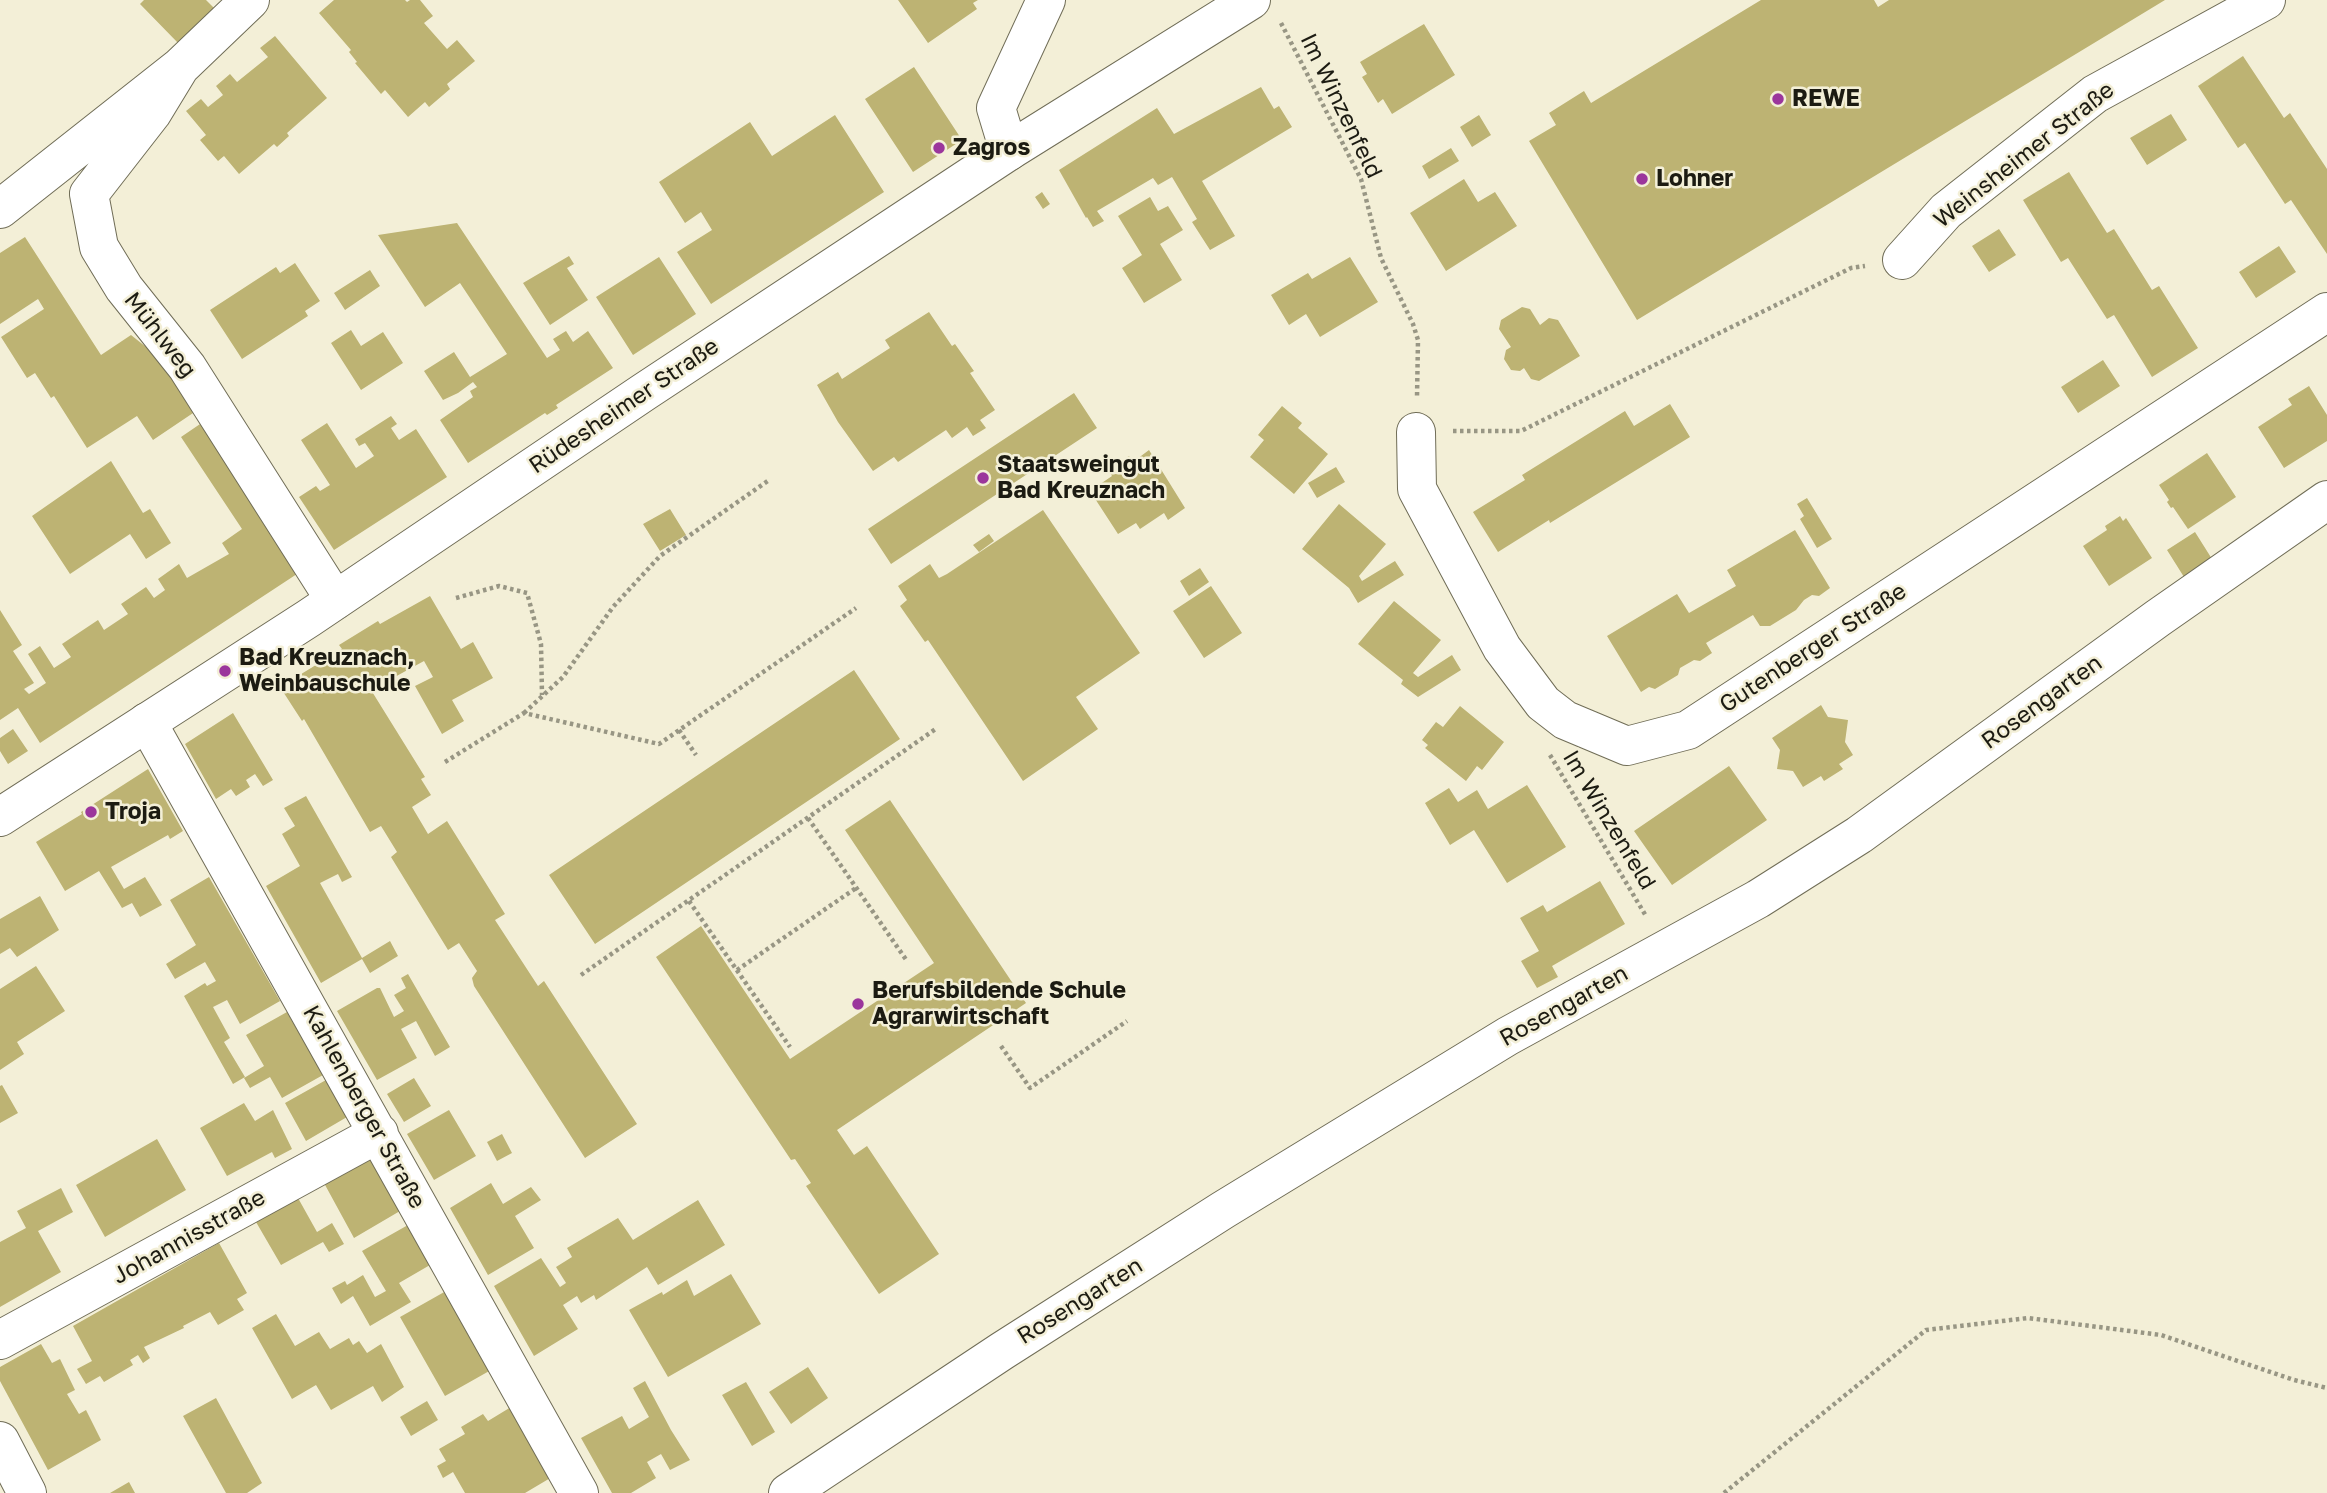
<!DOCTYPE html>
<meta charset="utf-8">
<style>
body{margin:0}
canvas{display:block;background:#f3efd7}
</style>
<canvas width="2327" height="1493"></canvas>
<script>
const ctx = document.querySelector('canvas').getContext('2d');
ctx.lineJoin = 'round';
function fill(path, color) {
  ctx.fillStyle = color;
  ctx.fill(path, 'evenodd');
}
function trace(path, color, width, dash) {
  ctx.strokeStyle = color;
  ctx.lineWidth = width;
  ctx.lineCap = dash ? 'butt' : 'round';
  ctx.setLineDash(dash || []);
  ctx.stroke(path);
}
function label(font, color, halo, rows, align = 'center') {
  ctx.font = font + ' "Golos Text",sans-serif';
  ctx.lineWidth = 5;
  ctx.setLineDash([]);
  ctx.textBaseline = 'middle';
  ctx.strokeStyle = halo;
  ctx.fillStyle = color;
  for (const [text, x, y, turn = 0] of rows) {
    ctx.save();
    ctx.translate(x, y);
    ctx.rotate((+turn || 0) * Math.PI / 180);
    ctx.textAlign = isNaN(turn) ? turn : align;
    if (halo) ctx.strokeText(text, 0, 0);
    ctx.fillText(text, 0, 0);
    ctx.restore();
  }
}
const building = new Path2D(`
 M144,0H206L214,8L178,43L140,4Z
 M334,0H405L407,2L410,0H420L433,16L424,23L447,49L457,40L475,61L447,84L450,89L429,107L425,102L408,117L385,90L381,94L355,63L357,62L349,52L351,50L319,13Z
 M898,0H978L973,3L977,9L928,43Z
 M1761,0H1874L1878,7L1889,0H2165L1637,320L1529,141L1556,125L1549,113L1584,91L1591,103Z
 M1424,24L1455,75L1392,114L1383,99L1378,103L1362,77L1367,74L1360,62Z
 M275,36L327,98L287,133L289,136L277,147L274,144L239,174L224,156L218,161L200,140L206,135L186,111L201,99L208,107L223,95L216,86L230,74L237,82L268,57L260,48Z
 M2243,56L2284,118L2290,113L2327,169V254L2291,200L2285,204L2245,143L2238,148L2198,86Z
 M914,67L962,140L913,172L865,99Z
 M1261,87L1274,109L1279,106L1292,127L1202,181L1235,236L1210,250L1192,222L1197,219L1172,177L1158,185L1153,178L1097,211L1104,221L1093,227L1087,217L1086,218L1059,170L1157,108L1174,134Z
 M2171,114L2187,140L2147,165L2130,138Z
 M835,115L884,192L711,304L677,252L712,230L701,212L685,223L659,182L750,122L772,156Z
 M1479,115L1491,135L1472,147L1460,127Z
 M1451,148L1459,161L1429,179L1422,166Z
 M2069,172L2107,233L2114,229L2152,290L2159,286L2198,348L2152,377L2114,315L2107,319L2068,258L2061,262L2023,200Z
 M1464,179L1478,202L1495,192L1517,226L1446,271L1410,213Z
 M1042,192L1050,204L1043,209L1035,197Z
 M1150,197L1158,211L1168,206L1183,230L1160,244L1182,280L1144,303L1122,268L1142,255L1118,216Z
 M457,223L547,358L560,350L553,339L566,331L573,342L588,331L613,368L556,405L558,408L547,415L545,413L468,463L440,420L473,397L470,391L477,387L473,382L458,393L443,400L424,371L454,352L470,377L507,354L460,283L425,307L378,235Z
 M1999,229L2016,255L1989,272L1972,246Z
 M25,237L101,355L131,335L171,367L199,409L153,440L137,416L87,448L54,396L51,398L35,373L27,378L1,337L44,309L38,299L0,324V253Z
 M2279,246L2296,272L2256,298L2239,272Z
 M569,256L574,264L567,268L588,300L550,325L523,283Z
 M659,257L696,314L633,355L596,297Z
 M1350,257L1378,302L1320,337L1306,314L1289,325L1271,295L1308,273L1312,279Z
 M295,263L320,301L305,311L308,316L242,359L210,310L276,267L280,273Z
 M370,270L380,286L345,310L334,293Z
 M1522,307L1530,309L1540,325L1549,318L1558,320L1580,356L1539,381L1531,379L1524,368L1520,371L1511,370L1504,359L1506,350L1511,347L1499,329L1501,320Z
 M929,312L952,346L955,344L974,371L970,373L995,410L980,420L986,428L973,436L967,427L952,438L946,430L898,462L894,457L873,471L838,422L817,385L838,372L842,379L890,348L885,340Z
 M351,330L361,346L383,332L403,363L361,390L331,343Z
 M2103,360L2120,386L2078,413L2061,387Z
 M2309,386L2327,415V441L2284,468L2258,427L2292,405L2288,399Z
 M1074,393L1097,428L891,564L868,529Z
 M1670,404L1690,437L1550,523L1549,520L1498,552L1473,512L1525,480L1522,475L1625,411L1634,426Z
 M1282,406L1302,423L1298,428L1328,454L1294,494L1250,457L1264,440L1258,435Z
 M391,416L397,424L391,428L399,440L416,429L447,477L334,550L299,497L316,486L320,491L330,485L301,440L327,423L356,468L374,456L365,443L359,446L355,439Z
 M206,420L303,570L40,743L18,708L0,720V610L22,645L13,651L34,683L24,689L29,694L46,683L28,654L40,646L54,668L71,657L62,644L98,620L104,630L128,614L121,604L146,587L154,598L165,590L158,579L179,564L187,578L229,554L222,543L242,529L181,437Z
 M1149,450L1185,508L1168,520L1164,513L1140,529L1136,523L1118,534L1090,491L1112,476L1108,469L1129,456L1133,462Z
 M2207,453L2236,497L2188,529L2173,507L2171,508L2167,502L2169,500L2159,485Z
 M111,461L143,513L150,509L171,543L146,559L130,534L70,574L32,516Z
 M1336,467L1345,482L1317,498L1308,483Z
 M1807,498L1832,539L1817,548L1800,519L1804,516L1797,504Z
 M1339,504L1386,544L1359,576L1362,581L1395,561L1404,575L1358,603L1349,588L1302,549Z
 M670,509L686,535L660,551L643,524Z
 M1043,510L1140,653L1076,697L1098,729L1023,781L928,640L925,642L900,606L907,600L898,586L930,564L939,578L947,574Z
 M2120,516L2123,521L2126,518L2152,558L2109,586L2083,546L2107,530L2105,526Z
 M1795,530L1830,588L1819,596L1812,595L1804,600L1796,610L1770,626H1760L1753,615L1706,643L1712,653L1700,661L1694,660L1680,668L1678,675L1655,689L1649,687L1641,692L1607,636L1677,594L1689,613L1736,586L1727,570Z
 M2195,532L2212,559L2184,577L2167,550Z
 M989,534L994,541L979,552L973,545Z
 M1200,568L1209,582L1189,596L1180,581Z
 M1211,586L1242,633L1204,658L1173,611Z
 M430,596L461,649L473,642L493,678L452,700L464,721L442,734L415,686L433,677L424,661L371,690L425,777L421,779L431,795L412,807L428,834L447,821L505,914L495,920L538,986L544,981L637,1124L585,1158L474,986L472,978L477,971L459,943L448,950L391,857L397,852L381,826L370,832L304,719L302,721L280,687L342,649L339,645L378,621L380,624Z
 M1394,601L1441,640L1413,673L1418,677L1452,655L1461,670L1418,697L1401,684L1403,680L1358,644Z
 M854,670L900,739L595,944L549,875Z
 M1821,705L1828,717L1848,720L1845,742L1853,755L1839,764L1843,769L1824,781L1821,776L1803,787L1793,771L1777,769L1780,750L1772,738Z
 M1460,706L1504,742L1482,770L1477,766L1466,781L1425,748L1428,745L1422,740L1436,722L1443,727Z
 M233,713L273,780L263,786L255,774L246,780L250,787L236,796L231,789L216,799L185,744Z
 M13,729L28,751L8,764L0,751V738Z
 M1729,766L1767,820L1672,885L1634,831Z
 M148,769L183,831L170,839L168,835L111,867L124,889L145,877L162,905L140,917L132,903L122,908L99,871L65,891L36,842L82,814L81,812Z
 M1527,785L1566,847L1507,883L1474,830L1450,845L1425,803L1449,788L1458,802L1477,790L1488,809Z
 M306,796L352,877L342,882L338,874L320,883L362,958L390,941L398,956L370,973L362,959L321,983L266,886L300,866L282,834L295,826L284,808Z
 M890,800L1026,1003L837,1130L854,1155L867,1146L939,1254L879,1294L806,1186L811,1183L795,1159L791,1160L656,957L701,926L790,1059L934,963L845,830Z
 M209,877L280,1001L240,1024L227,1000L213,1007L230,1038L224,1042L245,1077L233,1084L184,996L205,983L207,986L216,981L205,962L175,979L166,964L196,945L170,900Z
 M1600,881L1625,924L1552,966L1558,977L1537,988L1521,961L1539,951L1520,918L1543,905L1547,912Z
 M40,896L59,930L17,957L10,948L0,954V919Z
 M36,966L65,1011L17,1042L24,1054L0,1070V989Z
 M408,974L450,1047L435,1056L416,1021L401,1029L417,1058L377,1080L337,1011L377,988H380L394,1017L404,1011L394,995L406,988L401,978Z
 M287,1012L323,1075L282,1098L270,1077L250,1088L244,1078L264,1066L246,1035Z
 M414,1078L431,1106L404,1122L387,1094Z
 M326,1080L347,1117L306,1141L285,1103Z
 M2,1085L18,1113L0,1123V1086Z
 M244,1103L255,1121L273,1110L292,1149L275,1158L272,1152L227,1176L200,1128Z
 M449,1110L476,1156L434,1180L407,1134Z
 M502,1134L512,1153L497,1161L487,1142Z
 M157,1139L186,1190L105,1237L76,1185Z
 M369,1157L400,1211L354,1238L324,1183Z
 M491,1183L503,1204L531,1187L541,1200L515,1216L534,1248L488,1275L450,1208Z
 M61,1188L73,1212L38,1231L61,1272L0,1307V1242L26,1228L17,1211Z
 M298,1198L317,1232L332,1223L344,1244L329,1252L323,1242L281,1265L256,1222Z
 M698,1200L725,1245L658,1285L647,1267L596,1300L594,1295L581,1303L577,1296L563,1305L578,1329L534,1356L494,1286L541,1258L560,1287L566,1283L556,1267L572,1257L567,1248L618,1218L633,1240Z
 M408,1225L430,1265L399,1283L411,1302L370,1326L353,1296L341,1304L332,1288L345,1281L347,1285L363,1275L375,1297L386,1291L362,1251Z
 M219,1243L247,1293L237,1299L244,1310L218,1325L210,1312L183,1326L184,1328L144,1347L150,1358L143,1363L138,1355L130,1360L133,1365L104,1382L100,1376L86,1384L77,1369L92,1361L73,1326Z
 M731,1274L761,1324L668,1377L629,1310L662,1292L663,1295L687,1280L694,1296Z
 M446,1291L491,1370L445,1396L400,1317Z
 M276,1314L295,1346L319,1332L330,1349L349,1338L353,1345L359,1341L367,1353L381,1344L404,1387L382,1402L373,1386L331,1410L316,1385L292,1399L252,1328Z
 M41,1344L52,1363L60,1359L75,1390L67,1394L79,1414L86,1410L101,1440L48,1470L0,1381V1367Z
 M808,1367L828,1398L791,1424L769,1392Z
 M645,1381L671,1430L690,1460L670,1470L661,1454L647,1462L656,1478L631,1493H612L581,1438L622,1416L629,1429L649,1417L633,1388Z
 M746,1382L775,1432L752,1446L722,1395Z
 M216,1398L262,1483L247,1493H226L183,1416Z
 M427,1401L438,1420L411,1436L400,1417Z
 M511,1407L552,1477L525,1493H465L453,1472L443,1478L437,1466L446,1461L439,1449L465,1434L461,1427L483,1414L488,1421Z
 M129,1482L135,1493H110Z`);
const path = new Path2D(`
 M1281,23L1361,179L1381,258L1413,324L1418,340L1417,397
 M1453,431H1521L1851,268L1865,266
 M456,598L499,586L527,593L541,644L542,695
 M524,713L563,677L613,607L660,556L769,480
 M679,730L696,755
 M1550,755L1646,916
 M445,762L524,713L659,744L856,608
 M808,818L907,961
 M689,901L790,1047
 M737,970L856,888
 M581,975L937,728
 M1001,1046L1030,1088L1127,1021
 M1724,1493L1926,1330L2028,1318L2161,1335L2294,1380L2327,1388`);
const street = new Path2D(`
 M180,67L152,113L89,194L99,247L124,288L187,367L335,600
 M1009,151L996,108L1046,0
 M0,209L180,67L250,0
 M1902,260L1946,211L2095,94L2266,0
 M1416,432L1417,489L1502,648L1543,703L1565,720L1627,746L1688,730L2327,312
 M147,722L579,1493
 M0,1340L379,1133
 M0,1441L27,1493
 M788,1493L1002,1351L1223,1210L1508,1036L1758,899L1859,835L2158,618L2327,500`);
const secondary = new Path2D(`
 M0,817L309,618L644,392L1009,151L1251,0`);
const markers = [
 [1778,99,7,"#9b369c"],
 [939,148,7,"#9b369c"],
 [1642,179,7,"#9b369c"],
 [983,478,7,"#9b369c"],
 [225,671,7,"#9b369c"],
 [91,812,7,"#9b369c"],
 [858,1004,7,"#9b369c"]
];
const poiNames = [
 ["REWE",1792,99],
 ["Zagros",953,148],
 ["Lohner",1656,179],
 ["Staatsweingut",997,465],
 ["Bad Kreuznach",997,491],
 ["Bad Kreuznach,",239,658],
 ["Weinbauschule",239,684],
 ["Troja",105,812],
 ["Berufsbildende Schule",872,991],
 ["Agrarwirtschaft",872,1017]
];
const streetNames = [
 ["Im Winzenfeld",1341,106,64],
 ["Weinsheimer Straße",2024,155,-38],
 ["Mühlweg",160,335,52],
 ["Rüdesheimer Straße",624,406,-34],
 ["Gutenberger Straße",1813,648,-33],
 ["Rosengarten",2042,702,-36],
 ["Im Winzenfeld",1609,820,59],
 ["Rosengarten",1564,1006,-29],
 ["Kahlenberger Straße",364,1107,61],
 ["Johannisstraße",189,1237,-29],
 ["Rosengarten",1080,1301,-32]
];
fill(building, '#bdb373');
trace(street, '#706d57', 40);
trace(secondary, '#706d57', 40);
trace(path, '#989684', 4.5, [3.5, 3.5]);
trace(street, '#fff', 38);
trace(secondary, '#fff', 38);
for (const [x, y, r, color] of markers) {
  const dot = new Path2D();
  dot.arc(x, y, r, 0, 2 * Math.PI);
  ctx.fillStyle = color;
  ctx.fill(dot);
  trace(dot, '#f3efd7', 2.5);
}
label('bold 23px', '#1c1b12', '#f3efd7', poiNames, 'left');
label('23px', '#1c1b12', '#f3efd7', streetNames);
</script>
